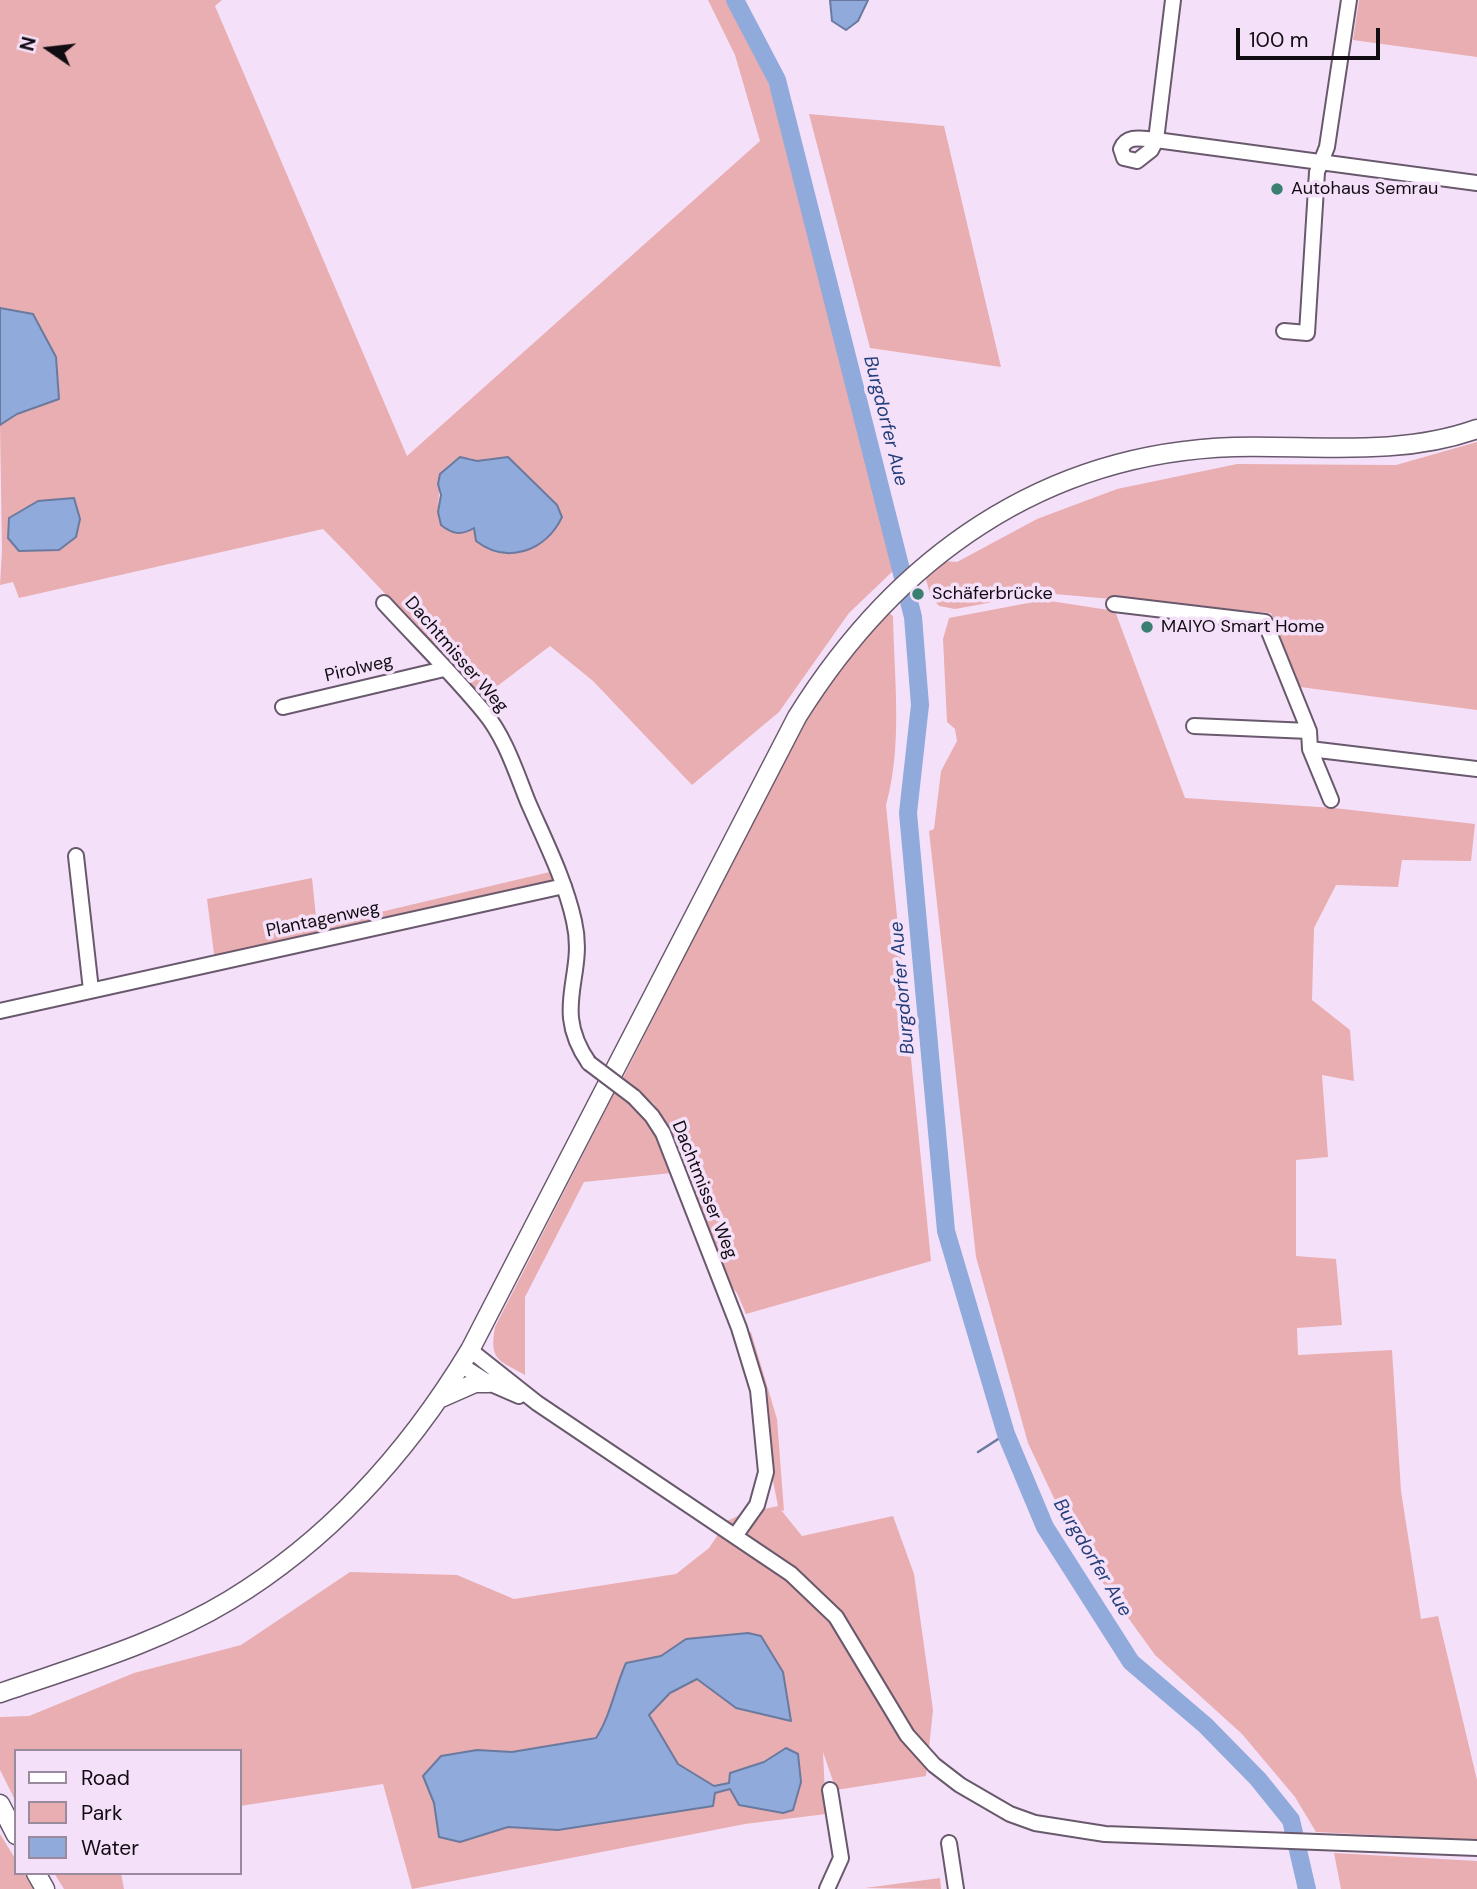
<!DOCTYPE html>
<meta charset="utf-8">
<style>
body{margin:0}
#map{position:relative;width:1477px;height:1889px;overflow:hidden;background:#f4e1f9;font-family:"DM Sans",sans-serif}
canvas{display:block}
.legend{position:absolute;left:14px;top:1749px;width:228px;height:126px;box-sizing:border-box;background:#f4e1f9;border:2px solid #998b9d;margin:0;padding:9px 12px;list-style:none;font-size:21px;color:#110b12}
.legend li{display:flex;align-items:center;gap:14px;height:35px}
.legend b{width:35px;border:2px solid #998b9d}
.north{position:absolute;left:14px;top:14px;width:70px;height:70px;-webkit-text-stroke:5px #f4e1f9;paint-order:stroke;rotate:284deg;font-size:19px;font-weight:700;line-height:28px;text-align:center;color:#110b12}
.north::after{content:'';display:block;margin:auto;width:24px;height:32px;background:#110b12;clip-path:polygon(50% 0,100% 100%,50% 72%,0 100%)}
.scale{position:absolute;left:1236px;top:28px;width:144px;height:32px;box-sizing:border-box;border:4px solid #110b12;border-top:0;padding-left:9px;font-size:21px;line-height:24px;white-space:nowrap;color:#110b12;-webkit-text-stroke:5px #f4e1f9;paint-order:stroke}
</style>
<div id="map">
<canvas width="1477" height="1889"></canvas>
<ul class="legend">
<li><b style="height:9px;background:#fff"></b>Road</li>
<li><b style="height:19px;background:#e9aeb1"></b>Park</li>
<li><b style="height:19px;background:#90aadb"></b>Water</li>
</ul>
<div class="north">N</div>
<div class="scale">100 m</div>
</div>
<script>
const ctx = document.querySelector('canvas').getContext('2d');
ctx.lineJoin = 'round';
function fill(path, color) {
  ctx.fillStyle = color;
  ctx.fill(path, 'evenodd');
}
function trace(path, color, width, dash) {
  ctx.strokeStyle = color;
  ctx.lineWidth = width;
  ctx.lineCap = dash ? 'butt' : 'round';
  ctx.setLineDash(dash || []);
  ctx.stroke(path);
}
function label(font, color, halo, rows, align = 'center') {
  ctx.font = font + ' "DM Sans",sans-serif';
  ctx.lineWidth = 7;
  ctx.setLineDash([]);
  ctx.textBaseline = 'middle';
  ctx.strokeStyle = halo;
  ctx.fillStyle = color;
  for (const [text, x, y, turn = 0] of rows) {
    ctx.save();
    ctx.translate(x, y);
    ctx.rotate((+turn || 0) * Math.PI / 180);
    ctx.textAlign = isNaN(turn) ? turn : align;
    if (halo) ctx.strokeText(text, 0, 0);
    ctx.fillText(text, 0, 0);
    ctx.restore();
  }
}
const green = new Path2D(`
 M0,0H222L215,6L407,456L760,141L735,55L708,0H730L762,63L784,132L893,571L849,613L779,712L692,785L593,681L550,646L483,697C428,642 378,584 323,529L19,598L13,582L0,585L2,551L0,425L17,414L59,399L56,357L33,315L0,308ZM470,458L477,461L495,458C521,473 549,488 562,517L474,528L438,512L440,474Z
 M1359,0H1477V57L1353,40Z
 M809,114L944,126L1001,367L870,348Z
 M1477,442V710L1300,687L1271,613L1043,593L955,609L939,606L931,597L925,576L944,561L957,562L1037,519L1117,489L1237,464L1396,465Z
 M1044,600L1115,611L1185,798L1334,808L1475,824L1471,861L1402,860L1398,887L1336,885L1314,928L1312,1000L1350,1030L1354,1081L1322,1075L1328,1157L1296,1160V1256L1336,1259L1342,1325L1297,1328L1298,1355L1392,1350L1401,1491L1421,1619L1438,1616L1477,1780V1840L1316,1832L1295,1797L1242,1734L1155,1655L1077,1547L1028,1443L976,1257L929,831L934,829L941,771L957,741L955,729L947,722L943,639L949,618Z
 M886,611L893,616C894,677 903,745 886,805L931,1261L746,1314L737,1293L723,1277L666,1127L654,1104L623,1078L799,727L828,682Z
 M554,871L555,880L547,887L220,958L214,954L207,899L312,878L317,927Z
 M616,1090L650,1124L672,1173L584,1182L525,1297V1375C498,1360 489,1360 495,1327Z
 M751,1332L777,1419L784,1511L781,1510L802,1536L893,1516L914,1574L933,1710L926,1776L836,1790L823,1752L826,1814L745,1824L412,1889L383,1784L240,1806V1751H16V1802L0,1770V1717L29,1716L134,1673L241,1645L350,1572L457,1575L514,1599L676,1574L709,1548L727,1521L742,1514L778,1506L744,1336ZM748,1633L761,1636L783,1672L791,1720L736,1708L697,1679L670,1693L649,1714L678,1764L714,1786L729,1783L730,1773L764,1762L786,1748L730,1789L714,1793L712,1806L558,1830L508,1827L460,1842L439,1837L434,1803L477,1750L512,1752L596,1737C611,1715 615,1688 626,1663L661,1656L686,1639Z
 M0,1834L16,1860V1873H24L33,1889H0Z
 M1334,1853L1477,1861V1889H1341Z
 M54,1873H121L124,1889H64Z
 M940,1878L941,1889L865,1888Z`);
const water = new Path2D(`
 M830,0H868L858,21L846,30L832,21Z
 M0,308L33,314L56,357L59,399L17,414L0,425Z
 M460,457L477,461L508,457L557,505L562,517C546,551 507,565 476,541L474,528C461,536 452,534 441,525L438,512L441,495L438,484L440,474Z
 M74,498L80,519L76,537L59,550L19,551L8,538L9,518L38,501Z
 M748,1633L761,1636L783,1672L791,1721L736,1708L697,1679L670,1693L649,1715L678,1764L714,1786L729,1783L730,1773L764,1762L786,1748L798,1754L801,1782L793,1810L783,1813L739,1805L730,1789L715,1793L713,1806L558,1830L508,1827L460,1842L439,1837L434,1803L423,1776L441,1756L477,1750L512,1752L596,1738C611,1715 615,1687 626,1663L661,1656L686,1639Z`);
const stream = new Path2D(`
 M978,1452L1006,1434`);
const river = new Path2D(`
 M735,0L777,80L913,617L920,705L908,813L946,1231L1006,1434L1045,1527L1131,1662L1205,1725L1258,1779L1291,1820L1307,1889`);
const minor = new Path2D(`
 M1173,0L1156,140L1151,150L1137,161L1124,158L1121,149C1127,134 1143,139 1156,140L1477,183
 M1284,331L1307,333L1317,172L1327,147L1349,0
 M384,603C417,639 453,674 484,712C505,737 516,772 528,802C545,841 565,880 574,921C587,977 550,1007 589,1063
 M1114,604L1265,622L1309,731L1310,749L1477,769
 M283,707L444,669
 M1194,726L1309,731
 M1310,749L1331,800
 M76,856L91,990
 M0,1011L564,886
 M634,1097L652,1116L663,1133L739,1328L758,1390L766,1472L757,1505L735,1536
 M470,1350L537,1403L791,1574L836,1617L907,1735L934,1765L960,1785L1010,1814L1035,1823L1105,1834L1477,1848
 M461,1365L489,1383L519,1396
 M949,1843L956,1889
 M827,1889L841,1858L830,1790`);
const major = new Path2D(`
 M441,1398L475,1383H489
 M0,1693C78,1666 159,1643 230,1600C332,1538 409,1451 470,1350L797,717C896,558 1043,453 1234,447C1315,445 1399,457 1477,429
 M0,1804L16,1835
 M36,1873L45,1889`);
const minorBridge = new Path2D(`
 M589,1063L634,1097`);
const markers = [
 [1277,189,7,"#3b7e72"],
 [918,594,7,"#3b7e72"],
 [1147,627,7,"#3b7e72"]
];
const poiNames = [
 ["Autohaus Semrau",1291,189],
 ["Schäferbrücke",932,594],
 ["MAIYO Smart Home",1161,627]
];
const streetNames = [
 ["Dachtmisser Weg",456,655,49],
 ["Pirolweg",359,669,-13],
 ["Plantagenweg",323,920,-12],
 ["Dachtmisser Weg",704,1190,68]
];
const waterNames = [
 ["Burgdorfer Aue",885,421,76],
 ["Burgdorfer Aue",903,988,-95],
 ["Burgdorfer Aue",1092,1558,59]
];
fill(green, '#e9aeb1');
fill(water, '#90aadb');
trace(water, '#6a7a9f', 2);
trace(stream, '#6a7a9f', 2.5);
trace(river, '#90aadb', 18);
trace(minor, '#69596d', 18);
trace(major, '#69596d', 21);
trace(minor, '#fff', 14);
trace(major, '#fff', 18);
trace(minorBridge, '#69596d', 18, []);
trace(minorBridge, '#fff', 14);
for (const [x, y, r, color] of markers) {
  const dot = new Path2D();
  dot.arc(x, y, r, 0, 2 * Math.PI);
  ctx.fillStyle = color;
  ctx.fill(dot);
  trace(dot, '#f4e1f9', 2.5);
}
label('18px', '#110b12', '#f4e1f9', poiNames, 'left');
label('18px', '#110b12', '#f4e1f9', streetNames);
label('italic 19px', '#233e7a', '#f4e1f9', waterNames);
</script>
